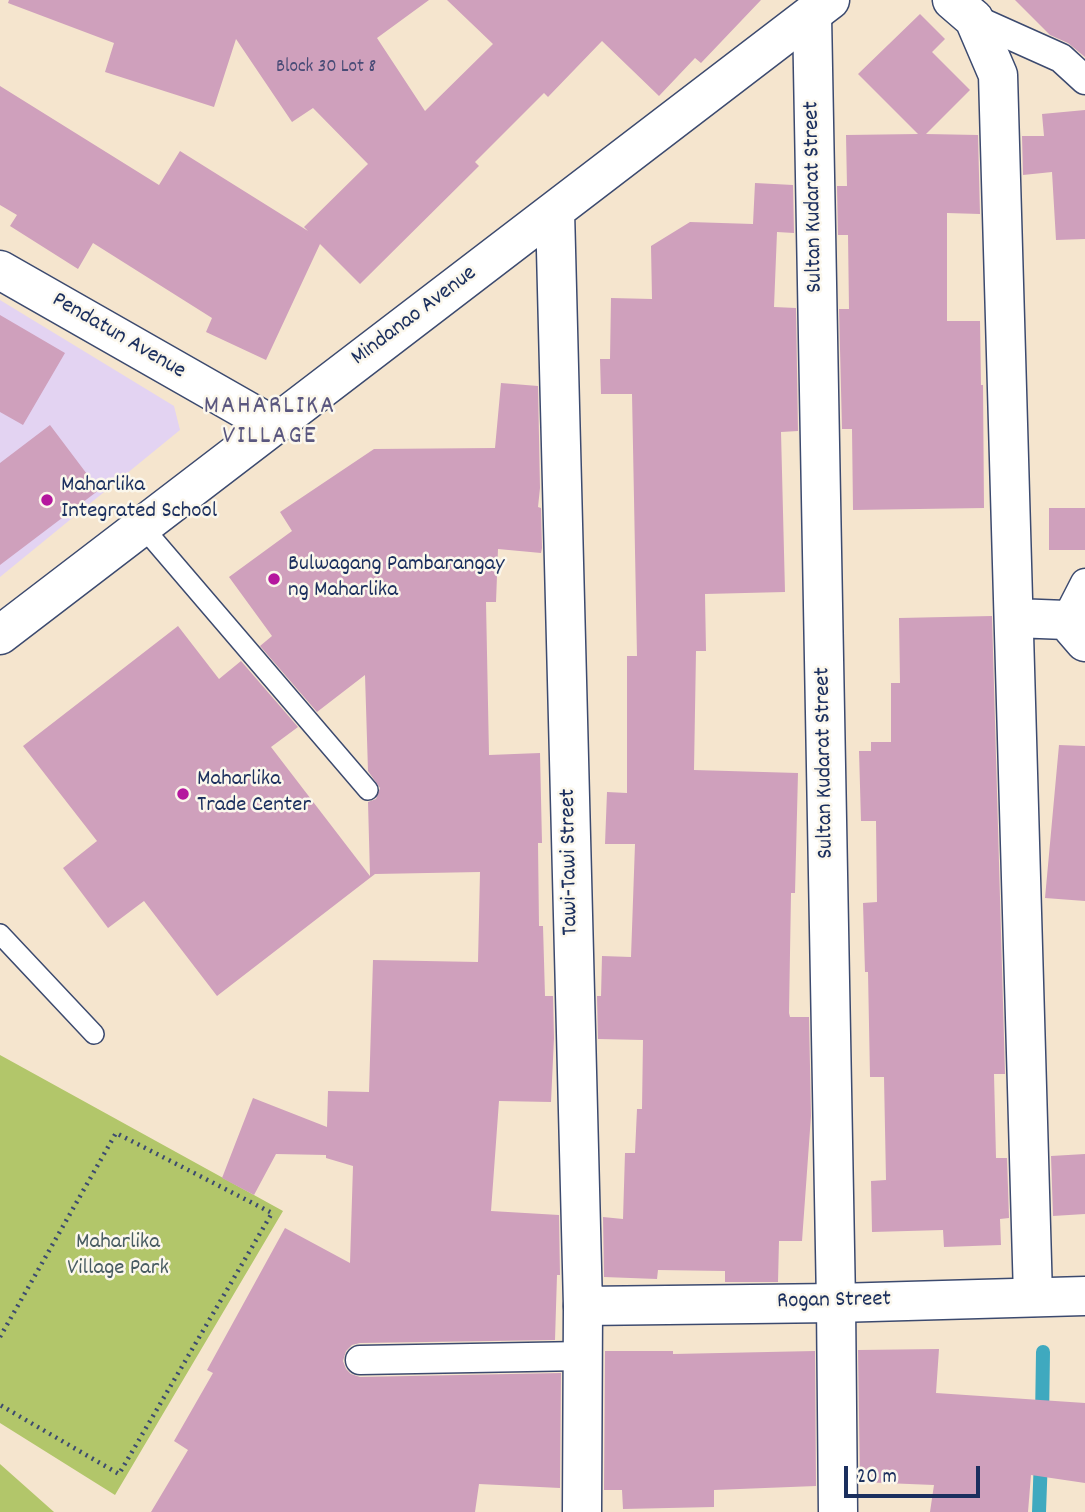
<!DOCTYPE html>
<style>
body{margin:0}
#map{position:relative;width:1085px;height:1512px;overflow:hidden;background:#f5e5ce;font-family:Dekko,sans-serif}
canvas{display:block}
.scale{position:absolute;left:844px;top:1466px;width:136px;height:32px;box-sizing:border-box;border:4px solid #1b2f5e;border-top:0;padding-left:9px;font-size:21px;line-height:24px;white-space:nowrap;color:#1b2f5e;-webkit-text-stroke:5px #fbf7ec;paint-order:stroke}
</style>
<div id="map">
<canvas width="1085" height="1512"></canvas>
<div class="scale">20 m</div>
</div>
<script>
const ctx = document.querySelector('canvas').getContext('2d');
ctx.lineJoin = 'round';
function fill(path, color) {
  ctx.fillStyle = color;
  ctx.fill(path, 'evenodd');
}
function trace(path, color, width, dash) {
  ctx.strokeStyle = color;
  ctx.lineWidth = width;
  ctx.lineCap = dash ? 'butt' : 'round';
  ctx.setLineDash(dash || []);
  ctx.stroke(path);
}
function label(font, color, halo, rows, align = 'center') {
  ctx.font = font + ' Dekko,sans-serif';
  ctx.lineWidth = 5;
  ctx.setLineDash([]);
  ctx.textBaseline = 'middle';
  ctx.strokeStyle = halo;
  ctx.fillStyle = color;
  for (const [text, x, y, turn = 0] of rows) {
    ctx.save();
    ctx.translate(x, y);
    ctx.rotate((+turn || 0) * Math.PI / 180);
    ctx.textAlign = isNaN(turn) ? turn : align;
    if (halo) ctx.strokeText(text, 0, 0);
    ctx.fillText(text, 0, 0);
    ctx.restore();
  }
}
const built = new Path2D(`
 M0,300L174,406L180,430L0,577Z`);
const green = new Path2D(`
 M0,1055L283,1211L115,1495L0,1423Z
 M0,1464L54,1512H0Z`);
const stream = new Path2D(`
 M1042,1420L1043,1352
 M1039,1512L1041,1457`);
const building = new Path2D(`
 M9,0H429L377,38L425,111L493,44L447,0H761L701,63L695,58L659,96L602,41L548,97L544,93L475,162L479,166L360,284L320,244L266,360L206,332L212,318L93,243L78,269L10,226L17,215L0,205V86L159,185L180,151L308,231L304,227L368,164L313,108L292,122L236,39L214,107L105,72L114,43L8,3Z
 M1015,0H1085V57L1068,43L1050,35Z
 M920,14L945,39L932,52L970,90L926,134L978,135L980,214L947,213V321H980L981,385H983L984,508L853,510L852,429H842L839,309H849L848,235H838L837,186H847L846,135L918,134L858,74Z
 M1085,110V239L1056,240L1052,172L1023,175L1022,136H1044L1042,114Z
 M755,183L793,185L794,233L777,232L774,307L796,308L798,431L781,432L785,592L705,594L706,651H696L694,770L798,773L795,893H791L789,1013L790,1017H809L811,1116L802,1241H779L778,1282H725V1271L658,1270L657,1279L604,1277L603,1217L623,1219L625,1153H635L637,1109H642L643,1040L598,1039L597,996H601L602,956L631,957L635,844H605L607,792L627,793V656H637L632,394H601L600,359H610L611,298L652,299L651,246L690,222L753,224Z
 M0,315L65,353L23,425L0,412Z
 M501,383L538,386L540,488L538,507L541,508L542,548L541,553L498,549L496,602H486L489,755L540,753L542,843H538L539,926H543L545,996H553L554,1038L551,1102L499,1101L491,1211L559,1215L560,1275H557L555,1340L360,1343L352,1345L346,1351L343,1361L346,1369L351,1374L360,1377L561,1373L560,1488L479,1484L475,1512H151L188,1450L174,1441L213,1373L207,1370L285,1228L350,1263L353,1166L326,1158V1155L276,1154L254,1195L222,1178L253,1098L327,1127L328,1091L369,1092L373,960L478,962L480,872L375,874L217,996L144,901L108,928L63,868L97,841L23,746L178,626L219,679L241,661L298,727L271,747L370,876L368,802L376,799L380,788L368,771L365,675L317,712L260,646L272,636L229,577L292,531L280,512L374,449L495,448Z
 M50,425L99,490L0,565V463Z
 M1049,508H1085V550H1049Z
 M992,616L1005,1074H994L996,1158H1007L1009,1218L1000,1219L1001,1245L944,1247L943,1230L872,1232L871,1181L886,1180L884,1077H870L868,972H865L863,903L877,902L876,821H861L859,751H871V742H891V683H900L899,618Z
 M1059,745L1085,746V901L1045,898Z
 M1085,1154V1214L1053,1216L1051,1156Z
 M939,1349L936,1393L1085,1403V1483L1031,1475L1028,1512H930L934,1485L860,1482L858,1350Z
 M605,1351H673V1354L815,1351L816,1486L714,1490V1507L623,1509L622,1490H604Z`);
const path = new Path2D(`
 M0,1337L116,1133L272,1213L119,1474L0,1405`);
const service = new Path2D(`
 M141,525L368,790
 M0,934L94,1034`);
const pedestrian = new Path2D(`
 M974,19L1061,58L1085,80
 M1066,620L1085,583
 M360,1360L583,1356`);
const minor = new Path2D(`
 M952,0L974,19L998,75L1033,1297
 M812,15L836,1303L838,1512
 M1015,618L1066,620L1085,642
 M582,1512L583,1306`);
const tertiary = new Path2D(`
 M555,211L583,1306L836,1303L1085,1296
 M0,270L272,425
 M0,635L830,0`);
const markers = [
 [47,500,7,"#b5179e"],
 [274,579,7,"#b5179e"],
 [183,794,7,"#b5179e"]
];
const numberNames = [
 ["Block 30 Lot 8",326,68]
];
const streetNames = [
 ["Sultan Kudarat Street",815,197,-91],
 ["Mindanao Avenue",415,317,-37],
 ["Pendatun Avenue",118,337,30],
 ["Sultan Kudarat Street",826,763,-91],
 ["Tawi-Tawi Street",571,862,-91],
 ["Rogan Street",834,1302,-1]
];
const poiNames = [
 ["Maharlika",61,487],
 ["Integrated School",61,513],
 ["Bulwagang Pambarangay",288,566],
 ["ng Maharlika",288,592],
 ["Maharlika",197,781],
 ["Trade Center",197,807]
];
const parkNames = [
 ["Maharlika",118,1244],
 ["Village Park",118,1270]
];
const quarterNames = [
 ["MAHARLIKA",270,408],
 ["VILLAGE",270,438]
];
fill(built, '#e3d3f2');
fill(green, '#b2c66a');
trace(stream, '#3fa9bf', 14);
fill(building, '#cfa0bc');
trace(service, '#3c4a6f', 22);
trace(pedestrian, '#3c4a6f', 31);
trace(minor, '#3c4a6f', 41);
trace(tertiary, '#3c4a6f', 41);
trace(path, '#3c4a6f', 4.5, [2, 5]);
trace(service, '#fff', 19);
trace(pedestrian, '#fff', 28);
trace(minor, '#fff', 38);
trace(tertiary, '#fff', 38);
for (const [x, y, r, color] of markers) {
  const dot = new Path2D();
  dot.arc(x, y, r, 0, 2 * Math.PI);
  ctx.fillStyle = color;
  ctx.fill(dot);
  trace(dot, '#fbf7ec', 2.5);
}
label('19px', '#484b76', null, numberNames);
label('23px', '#1b2f5e', '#fbf7ec', streetNames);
label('23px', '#1b2f5e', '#fbf7ec', poiNames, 'left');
label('23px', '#485c62', '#fbf7ec', parkNames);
ctx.letterSpacing = '2px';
label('26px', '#5a577f', '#fbf7ec', quarterNames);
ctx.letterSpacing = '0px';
</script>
